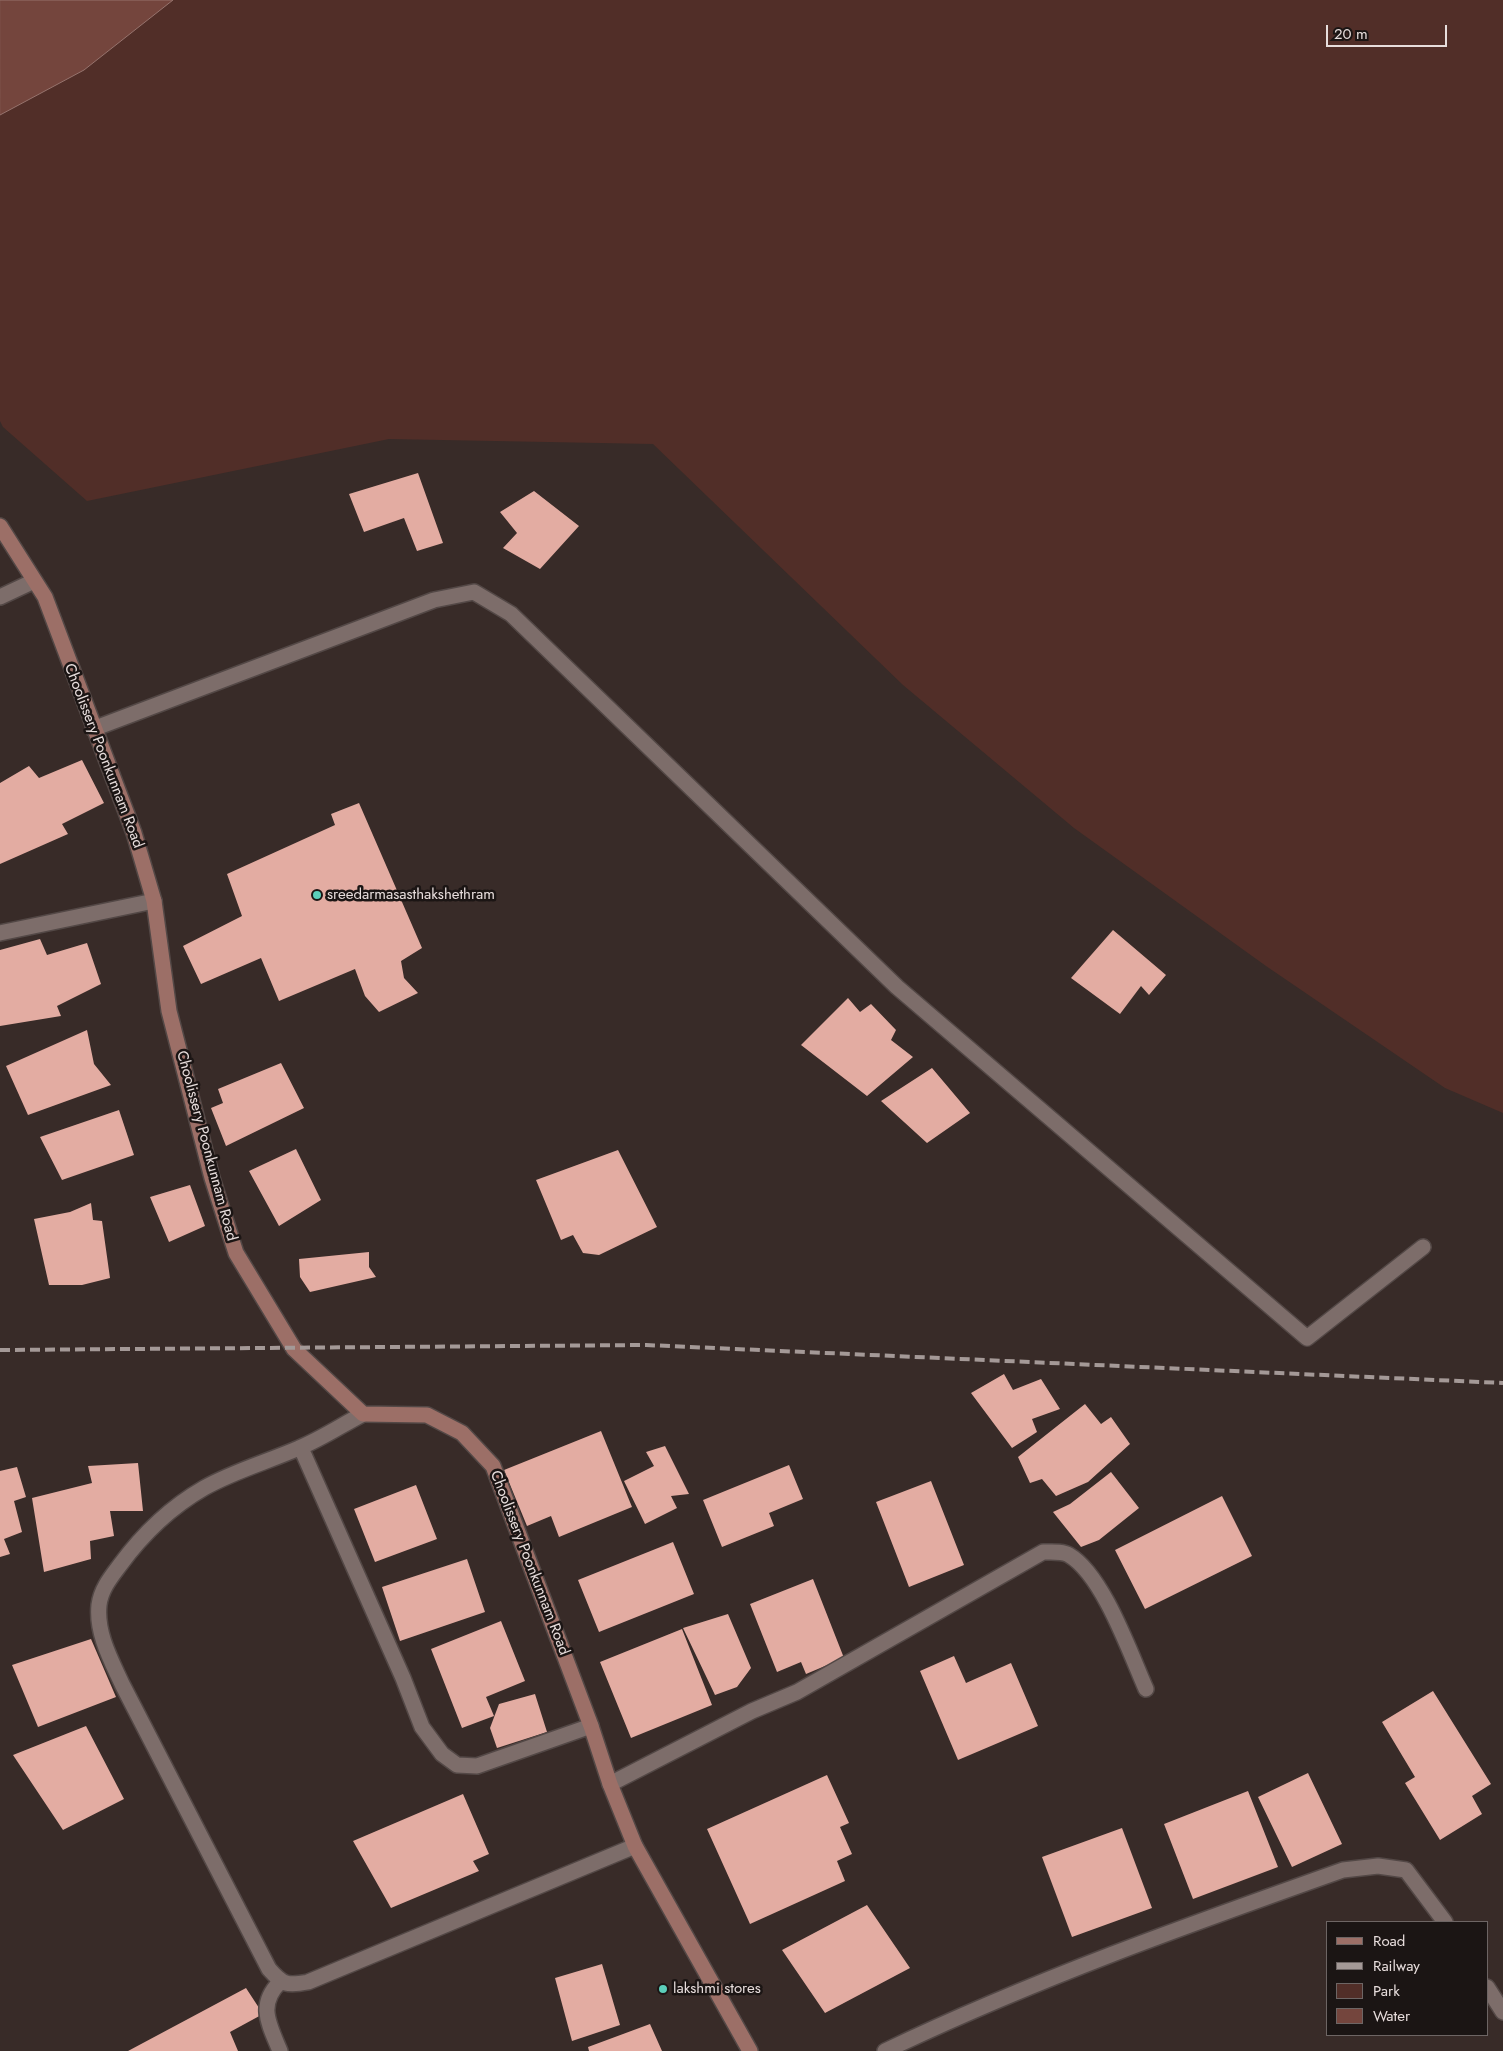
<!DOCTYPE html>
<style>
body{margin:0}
#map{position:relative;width:1503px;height:2051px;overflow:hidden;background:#382b28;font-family:Jost,sans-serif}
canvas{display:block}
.legend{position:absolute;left:1326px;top:1921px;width:162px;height:115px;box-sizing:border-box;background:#1b1514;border:1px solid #6d6564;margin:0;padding:6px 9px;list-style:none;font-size:15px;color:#e7dddc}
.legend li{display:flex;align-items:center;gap:10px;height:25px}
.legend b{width:25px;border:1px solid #6d6564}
.scale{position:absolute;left:1326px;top:25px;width:121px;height:22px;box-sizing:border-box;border:2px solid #e7dddc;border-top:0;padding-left:6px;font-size:15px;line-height:18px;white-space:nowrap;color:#e7dddc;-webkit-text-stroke:4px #1b1514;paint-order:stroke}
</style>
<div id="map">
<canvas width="1503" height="2051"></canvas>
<ul class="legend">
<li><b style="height:6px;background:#9c6f67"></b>Road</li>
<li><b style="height:6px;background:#a49997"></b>Railway</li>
<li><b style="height:14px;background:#512e28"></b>Park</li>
<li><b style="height:14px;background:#74453d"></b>Water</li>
</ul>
<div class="scale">20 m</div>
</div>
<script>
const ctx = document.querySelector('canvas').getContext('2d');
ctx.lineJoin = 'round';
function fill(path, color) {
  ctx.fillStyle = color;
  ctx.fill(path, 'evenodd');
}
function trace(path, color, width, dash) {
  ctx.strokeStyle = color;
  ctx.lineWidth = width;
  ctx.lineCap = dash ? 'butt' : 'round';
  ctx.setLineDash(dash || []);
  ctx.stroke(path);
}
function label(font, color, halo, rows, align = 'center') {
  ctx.font = font + ' Jost,sans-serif';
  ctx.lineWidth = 5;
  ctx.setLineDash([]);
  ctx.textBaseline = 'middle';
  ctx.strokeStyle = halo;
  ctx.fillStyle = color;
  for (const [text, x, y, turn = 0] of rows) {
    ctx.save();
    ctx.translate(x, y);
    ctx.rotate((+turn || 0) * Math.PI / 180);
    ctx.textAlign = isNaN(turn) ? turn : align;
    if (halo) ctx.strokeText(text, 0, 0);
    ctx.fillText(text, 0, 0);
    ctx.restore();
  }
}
const green = new Path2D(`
 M0,0H1503V1113L1445,1088L1266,966L1074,828L903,685L653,444L389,439L87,501L3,427L0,421Z`);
const water = new Path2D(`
 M0,0H173L84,70L0,115Z`);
const building = new Path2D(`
 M418,473L443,543L417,551L404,518L364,532L349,494Z
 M534,491L579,526L540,569L503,548L517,533L500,512Z
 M82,760L104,803L62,824L68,834L0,864V783L29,766L39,778Z
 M359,803L422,948L401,961L404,978L418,993L379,1012L365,996L355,969L279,1001L261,958L201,984L183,946L242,916L227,874L335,825L331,814Z
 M1113,930L1166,975L1149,995L1141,986L1120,1014L1071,978Z
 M40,939L47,955L87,943L101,984L57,1006L61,1016L0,1026V950Z
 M848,998L860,1012L871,1004L896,1030L891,1040L913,1057L867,1096L801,1045Z
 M87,1030L94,1064L111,1085L28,1115L6,1066Z
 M281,1063L304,1108L226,1146L211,1108L223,1103L218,1089Z
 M932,1068L970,1113L927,1143L881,1101Z
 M119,1110L134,1155L62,1180L40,1137Z
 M296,1149L321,1200L279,1226L249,1171Z
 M618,1150L657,1227L599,1255L583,1253L573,1235L561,1240L536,1180Z
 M190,1185L205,1226L169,1242L150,1197Z
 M91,1203L93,1220L102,1221L110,1278L82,1285H49L34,1219L70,1212Z
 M369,1252V1267L376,1277L310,1292L300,1277L299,1259Z
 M1004,1374L1013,1390L1041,1379L1060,1409L1032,1419L1037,1432L1012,1448L971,1393Z
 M1085,1404L1101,1424L1111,1417L1130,1444L1088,1482L1056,1496L1042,1479L1030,1483L1018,1457Z
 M601,1431L632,1507L559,1537L551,1516L527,1526L504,1470Z
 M665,1446L689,1494L671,1496L677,1508L645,1524L624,1481L654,1466L646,1452Z
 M138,1463L143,1511H110L114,1536L90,1541L91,1559L44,1572L32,1498L92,1483L88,1466Z
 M789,1465L803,1499L769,1513L774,1526L722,1547L703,1500Z
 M17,1467L26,1497L14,1501L22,1532L4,1539L10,1554L0,1557V1471Z
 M1111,1472L1139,1508L1099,1540L1081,1547L1053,1512L1070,1504Z
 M931,1481L964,1565L909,1587L876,1502Z
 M416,1485L437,1539L375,1562L354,1509Z
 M1222,1496L1252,1556L1145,1609L1115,1550Z
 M673,1542L694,1594L599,1632L578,1580Z
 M467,1559L485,1612L400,1641L382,1587Z
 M813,1579L844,1658L806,1674L801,1662L777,1672L750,1604Z
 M728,1614L751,1668L737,1687L715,1695L683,1628Z
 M501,1621L525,1681L486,1697L494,1716L462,1728L431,1649Z
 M682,1629L712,1705L631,1738L600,1662Z
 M91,1639L116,1697L38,1727L12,1665Z
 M954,1656L966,1683L1011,1663L1038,1726L958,1760L920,1671Z
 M1433,1691L1491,1784L1472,1796L1482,1814L1440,1840L1405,1783L1415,1777L1382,1722Z
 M535,1694L547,1732L497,1748L490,1728L499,1704Z
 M86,1726L124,1799L63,1830L13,1755Z
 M1308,1773L1342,1844L1292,1867L1258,1797Z
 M827,1775L849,1823L840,1827L852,1854L837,1861L845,1881L750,1924L707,1829Z
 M1248,1791L1278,1867L1193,1899L1164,1824Z
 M463,1794L489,1854L473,1861L479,1871L391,1908L353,1841Z
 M1122,1828L1152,1908L1072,1937L1042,1857Z
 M867,1905L910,1968L825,2013L782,1950Z
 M602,1964L620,2025L572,2041L555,1978Z
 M246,1988L263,2014L230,2032L238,2051H128Z
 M650,2024L662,2051H589L588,2047Z`);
const lane = new Path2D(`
 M0,597L34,581
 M0,933L154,901`);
const street = new Path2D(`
 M93,729L434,600L474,592L511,614L897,987L1307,1338L1423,1247
 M363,1414C342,1425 321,1439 299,1448C267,1462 234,1471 204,1488C171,1507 142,1535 120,1565C111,1577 101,1589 99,1605C96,1633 111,1660 122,1684L269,1969C283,1985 287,1986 308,1982L635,1846
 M301,1448L403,1678L422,1727L442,1754L457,1765L477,1766L591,1726
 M610,1784L752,1711L797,1692L1043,1552C1051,1552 1063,1551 1069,1555C1103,1575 1130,1653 1146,1689
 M1487,1987L1503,2012
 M280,2051C269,2024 257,2005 280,1982
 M885,2051C1033,1980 1188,1925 1343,1870L1378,1866L1406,1870L1445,1922`);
const secondary = new Path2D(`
 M0,526L45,597L134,833L154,901L169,1011L212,1178L236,1253L294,1349L363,1414L427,1415L462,1433L493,1466L591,1726L610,1784L635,1846L750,2051`);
const rail = new Path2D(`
 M0,1350L646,1345L1503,1383`);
const markers = [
 [317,895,5,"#5cceba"],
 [663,1989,5,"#5cceba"]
];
const streetNames = [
 ["Choolissery Poonkunnam Road",103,756,69],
 ["Choolissery Poonkunnam Road",206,1146,75],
 ["Choolissery Poonkunnam Road",529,1563,69]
];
const poiNames = [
 ["sreedarmasasthakshethram",327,895],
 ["lakshmi stores",673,1989]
];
fill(green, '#512e28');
fill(water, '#74453d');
trace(water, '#96736d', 1);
fill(building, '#e3aca2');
trace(lane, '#534846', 18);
trace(street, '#534846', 18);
trace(secondary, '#534846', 18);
trace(lane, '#7d6d6a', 15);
trace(street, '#7d6d6a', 15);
trace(secondary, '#9c6f67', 15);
trace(rail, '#a49997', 4, [10, 5]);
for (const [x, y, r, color] of markers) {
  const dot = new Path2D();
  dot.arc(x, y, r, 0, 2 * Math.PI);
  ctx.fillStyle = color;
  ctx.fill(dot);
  trace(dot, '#1b1514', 2);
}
label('15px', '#e7dddc', '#1b1514', streetNames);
label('15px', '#e7dddc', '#1b1514', poiNames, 'left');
</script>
